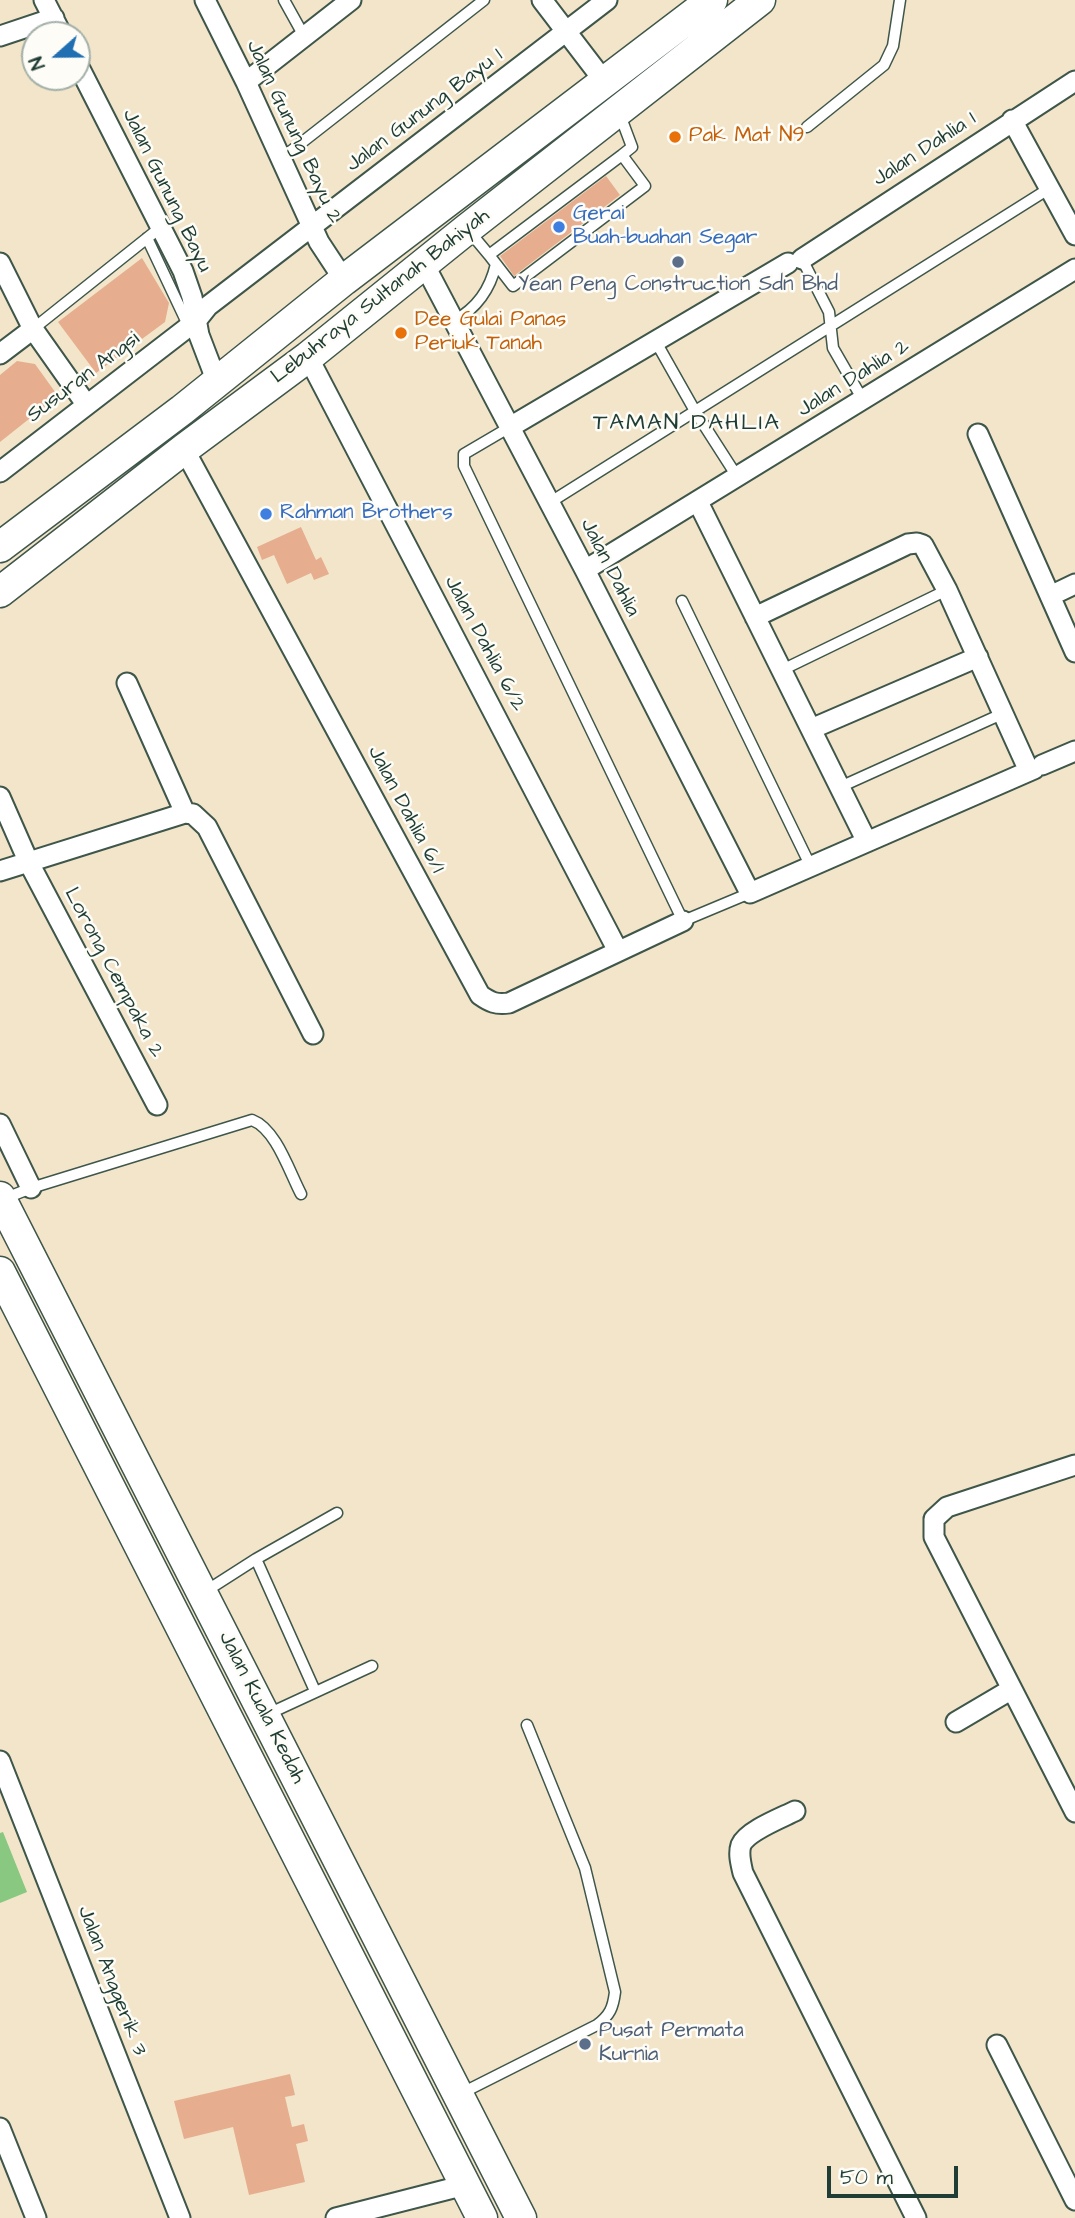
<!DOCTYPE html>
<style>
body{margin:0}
#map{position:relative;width:1075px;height:2218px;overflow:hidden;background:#f2e5ca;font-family:"Architects Daughter",sans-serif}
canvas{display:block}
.north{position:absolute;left:21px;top:21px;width:70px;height:70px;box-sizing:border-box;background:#fdfcf7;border:2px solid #a4b0a9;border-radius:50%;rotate:249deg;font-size:19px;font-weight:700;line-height:28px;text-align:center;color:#1f3d34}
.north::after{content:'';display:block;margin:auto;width:24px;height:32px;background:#1f6fb2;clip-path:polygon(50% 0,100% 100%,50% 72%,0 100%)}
.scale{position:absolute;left:827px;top:2166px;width:131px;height:32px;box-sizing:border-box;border:4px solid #1f3d34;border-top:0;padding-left:9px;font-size:21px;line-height:24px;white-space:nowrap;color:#1f3d34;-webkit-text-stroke:5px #fdfcf7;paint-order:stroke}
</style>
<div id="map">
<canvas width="1075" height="2218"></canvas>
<div class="north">N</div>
<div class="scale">50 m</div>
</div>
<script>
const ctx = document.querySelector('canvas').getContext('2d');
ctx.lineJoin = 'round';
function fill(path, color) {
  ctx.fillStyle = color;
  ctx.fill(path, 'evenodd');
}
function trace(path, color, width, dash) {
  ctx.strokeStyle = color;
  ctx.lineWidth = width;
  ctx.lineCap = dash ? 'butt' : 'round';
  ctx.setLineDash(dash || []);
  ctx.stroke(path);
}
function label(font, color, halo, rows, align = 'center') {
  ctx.font = font + ' "Architects Daughter",sans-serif';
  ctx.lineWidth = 5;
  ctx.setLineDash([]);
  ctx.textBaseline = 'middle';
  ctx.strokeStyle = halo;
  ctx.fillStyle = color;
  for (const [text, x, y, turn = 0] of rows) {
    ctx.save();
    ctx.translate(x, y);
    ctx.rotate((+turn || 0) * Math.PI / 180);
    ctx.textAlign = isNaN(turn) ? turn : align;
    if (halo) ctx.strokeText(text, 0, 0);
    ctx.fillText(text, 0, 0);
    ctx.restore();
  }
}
const green = new Path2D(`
 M3,1832L27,1892L0,1903V1833Z`);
const building = new Path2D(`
 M606,176L620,195L514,276L500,256Z
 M142,258L169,303L165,322L96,373L58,322Z
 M17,361L35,364L58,396L0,442V375Z
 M301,527L316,560L321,557L329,574L314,580L311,573L287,584L274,555L262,560L257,547Z
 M290,2074L295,2095L285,2097L292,2127L304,2124L308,2141L296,2144L305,2182L249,2195L233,2127L184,2139L174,2101Z`);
const lane = new Path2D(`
 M284,0L304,36
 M807,127L884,65L893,46L900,0
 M282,158L484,0
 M469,231L489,255L622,155L632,147L620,115
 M147,238L189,327
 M489,255L513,286L645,186L622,155
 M802,259L829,312L833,348L863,400
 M454,321C477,308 490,290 496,264
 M33,329L161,227
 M656,342L695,411L738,478
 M510,427L464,454V466L683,921L750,893
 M549,503L1050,188
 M682,601L811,867
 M782,670L947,590
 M840,787L1004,713
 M6,1198L31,1188L252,1120C276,1129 289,1171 301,1194
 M256,1559L315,1691
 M206,1591L256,1559L337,1513
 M268,1714L372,1666
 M460,2094L597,2025C610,2015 613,2008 615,1992L585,1868L527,1725`);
const street = new Path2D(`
 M44,0L62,35
 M205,0L246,82L319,242L344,280
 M542,0L604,81
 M0,36L54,18
 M77,63L183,271L192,297L199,335L217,382
 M246,82L351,0
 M1012,120L1075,235
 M802,259L1075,81
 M0,263L33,329L86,404
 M425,266L585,570L750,893L1034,769
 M0,354L33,329
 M308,357L618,951
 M510,427L788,263
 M978,434L1075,652
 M184,449L480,995C490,1002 496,1005 509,1003L683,921
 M0,472L196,321L208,306L607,0
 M698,502L867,842
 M585,570L1075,269
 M1050,596L1075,584
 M755,617L908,544L917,543L923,545L947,590L1029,771
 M127,683L185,813
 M811,729L978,657
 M1042,765L1075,751
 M0,797L29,863L157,1105
 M0,871L185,813L193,814L207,827L313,1034
 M0,1124L31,1188
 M1075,1465L947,1507L934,1519V1537L1075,1812
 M956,1722L1012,1689
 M0,1761L180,2218
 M795,1811C781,1818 747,1831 741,1845C738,1854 741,1864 743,1873L916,2218
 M997,2045L1075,2200
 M0,2128L36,2218
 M336,2218L465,2185`);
const primary = new Path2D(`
 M0,547L182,410L344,280L712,0
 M0,592L184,449L308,357L467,229L760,0
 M0,1197L521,2218
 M0,1272L482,2218`);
const markers = [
 [675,137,7,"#e8710a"],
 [559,227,7,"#3f7fe0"],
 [678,262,7,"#5c6f8a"],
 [401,333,7,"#e8710a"],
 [266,514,7,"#3f7fe0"],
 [585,2044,7,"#5c6f8a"]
];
const streetNames = [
 ["Jalan Gunung Bayu 1",425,111,-37],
 ["Jalan Gunung Bayu 2",293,132,65],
 ["Jalan Dahlia 1",925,150,-33],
 ["Jalan Gunung Bayu",166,191,64],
 ["Lebuhraya Sultanah Bahiyah",381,297,-38],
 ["Susuran Angsi",84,378,-37],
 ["Jalan Dahlia 2",854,379,-32],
 ["Jalan Dahlia",609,568,63],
 ["Jalan Dahlia 6/2",484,644,62],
 ["Jalan Dahlia 6/1",405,810,62],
 ["Lorong Cempaka 2",113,973,62],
 ["Jalan Kuala Kedah",261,1708,63],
 ["Jalan Anggerik 3",111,1981,69]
];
const foodNames = [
 ["Pak Mat N9",689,137],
 ["Dee Gulai Panas",415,321],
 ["Periuk Tanah",415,345]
];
const shopNames = [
 ["Gerai",573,215],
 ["Buah-buahan Segar",573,239],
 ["Rahman Brothers",280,514]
];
const serviceNames = [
 ["Yean Peng Construction Sdn Bhd",678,286],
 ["Pusat Permata",599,2032,"left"],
 ["Kurnia",599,2056,"left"]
];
const neighbourhoodNames = [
 ["TAMAN DAHLIA",687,424]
];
fill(green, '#88c880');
fill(building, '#e6ae8f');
trace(lane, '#3f564a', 13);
trace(street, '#3f564a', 23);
trace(primary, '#3f564a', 33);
trace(lane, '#fff', 10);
trace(street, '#fff', 19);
trace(primary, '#fff', 30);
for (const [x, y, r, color] of markers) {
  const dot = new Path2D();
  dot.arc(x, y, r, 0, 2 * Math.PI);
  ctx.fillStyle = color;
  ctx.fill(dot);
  trace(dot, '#fdfcf7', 2.5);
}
label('21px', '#1f3d34', '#fdfcf7', streetNames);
label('21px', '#c56008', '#fdfcf7', foodNames, 'left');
label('21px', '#366cbe', '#fdfcf7', shopNames, 'left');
label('21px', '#4e5e75', '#fdfcf7', serviceNames);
ctx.letterSpacing = '2px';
label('23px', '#1f3d34', '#fdfcf7', neighbourhoodNames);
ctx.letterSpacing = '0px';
</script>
